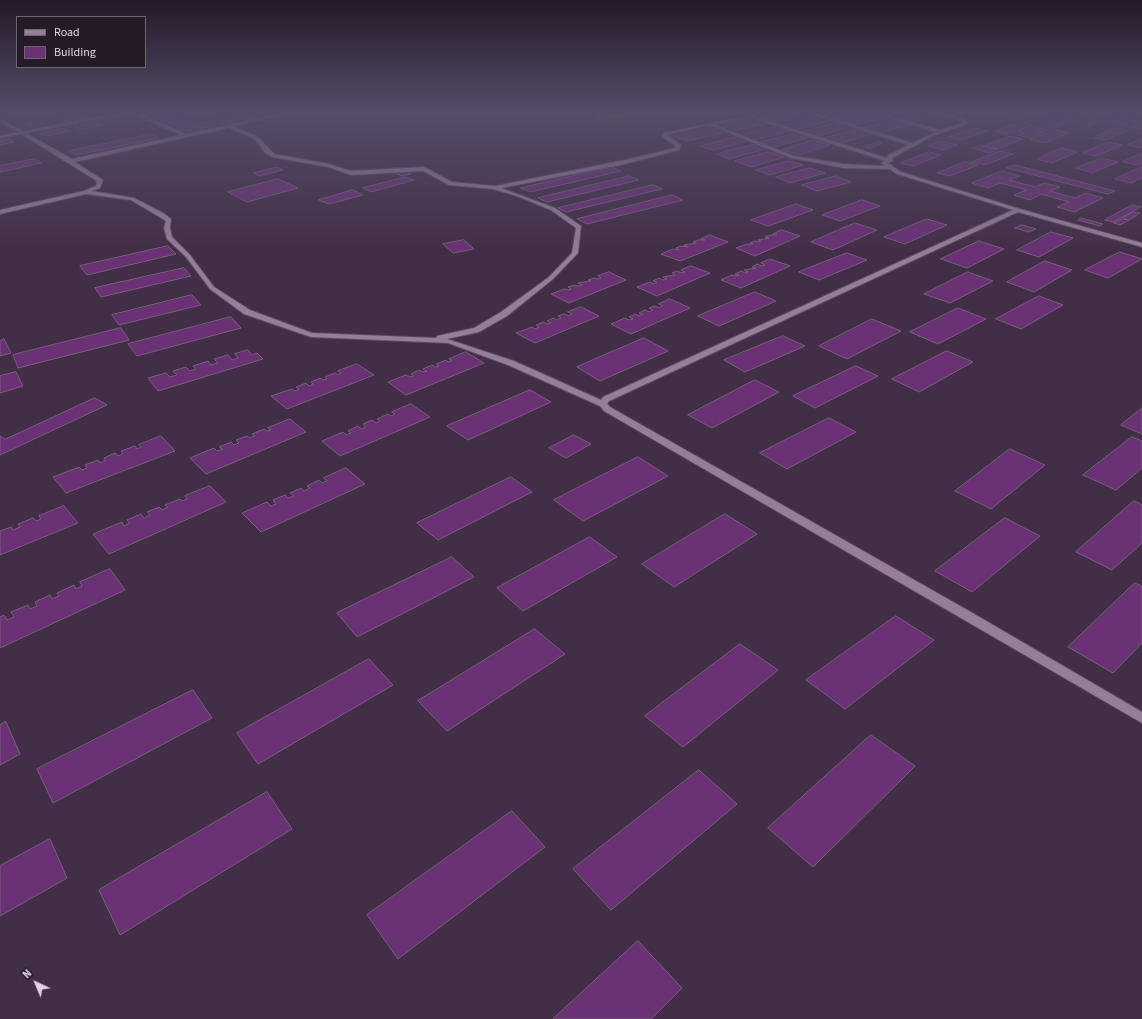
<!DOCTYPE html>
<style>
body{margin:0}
#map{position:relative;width:1142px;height:1019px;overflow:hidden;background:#432e47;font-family:"Source Sans 3",sans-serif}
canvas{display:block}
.legend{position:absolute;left:16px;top:16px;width:130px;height:52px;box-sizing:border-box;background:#241b26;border:1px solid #6f6571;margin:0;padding:5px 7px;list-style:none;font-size:12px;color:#e0d3e2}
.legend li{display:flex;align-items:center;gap:8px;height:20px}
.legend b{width:20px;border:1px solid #6f6571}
.north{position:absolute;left:16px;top:963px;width:40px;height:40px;-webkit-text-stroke:3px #241b26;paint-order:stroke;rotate:316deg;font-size:11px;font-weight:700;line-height:16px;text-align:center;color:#e0d3e2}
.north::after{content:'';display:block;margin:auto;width:14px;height:18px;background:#e0d3e2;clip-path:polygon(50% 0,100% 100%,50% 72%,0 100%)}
</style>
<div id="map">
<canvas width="1142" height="1019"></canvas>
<ul class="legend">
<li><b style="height:5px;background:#967e9a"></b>Road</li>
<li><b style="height:11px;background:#6a3175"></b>Building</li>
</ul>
<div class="north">N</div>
</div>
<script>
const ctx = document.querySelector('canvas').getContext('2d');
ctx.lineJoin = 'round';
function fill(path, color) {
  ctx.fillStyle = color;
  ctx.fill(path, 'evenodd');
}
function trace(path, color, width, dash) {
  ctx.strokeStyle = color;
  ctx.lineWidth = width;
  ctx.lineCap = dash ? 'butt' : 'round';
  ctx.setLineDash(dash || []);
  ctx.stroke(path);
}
const green = new Path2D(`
 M597,111H656L599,121L592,112Z`);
const building = new Path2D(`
 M165,111L192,123L175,126L143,112Z
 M253,111H280L264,115Z
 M790,111L805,115L773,122L759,118Z
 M841,111H857L864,113L838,119L824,115Z
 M884,111H896L925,119L914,122L878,112Z
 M987,111H1009L998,115L985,112Z
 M1024,111L1037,113L1016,120L1005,118Z
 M1061,111H1081L1072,115L1059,112Z
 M1095,111H1100L1111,113L1096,119L1081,116Z
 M1046,112L1056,115L1048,118L1037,116Z
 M81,113L89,116L64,121L57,118Z
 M246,114L254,117L184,132L177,128Z
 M869,114L883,118L857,125L843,121Z
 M1063,116L1076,119L1052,128L1039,125Z
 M1122,116L1136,119L1122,125L1107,122Z
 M812,118L827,122L797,129L783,125Z
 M751,119L766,124L731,131L717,126Z
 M894,120L909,125L880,132L865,128Z
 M45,121L50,123L29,127L25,124Z
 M1086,121L1096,123L1089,127L1079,125Z
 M96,122L103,125L81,130L75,127Z
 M1021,122L1032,125L1006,134L996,131Z
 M1142,122V129L1131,127Z
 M835,123L849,127L819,136L804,131Z
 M1032,126L1050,130L1045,132L1035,131L1043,133L1030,138L1019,135L1025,133L1018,131Z
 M775,127L789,131L756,140L742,135Z
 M63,128L69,131L47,136L41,133Z
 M710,128L723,133L687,141L674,136Z
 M975,128L987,131L961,140L949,137Z
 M1115,128L1128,130L1106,140L1093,138Z
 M855,130L871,134L841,143L825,138Z
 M1056,130L1069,133L1044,143L1030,140Z
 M152,134L159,138L76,155L69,151Z
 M793,134L807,138L775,147L761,142Z
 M1011,136L1023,139L997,149L984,146Z
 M735,137L748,141L713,150L700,146Z
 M10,139L14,142L0,145V141Z
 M1142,139L1141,148L1128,145Z
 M813,140L830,145L799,155L782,150Z
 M941,141L957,145L944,150L928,146Z
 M878,142L883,143L870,148L865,147Z
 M1108,142L1122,145L1097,156L1083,153Z
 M755,144L768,148L729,159L716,154Z
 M980,145L997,149L990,153L972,148Z
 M1062,148L1077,152L1052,163L1037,159Z
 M1000,151L1013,154L985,165L972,162Z
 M768,152L784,157L751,167L735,161Z
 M929,152L941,155L913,166L901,163Z
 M1142,153V163L1137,165L1123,162Z
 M1102,158L1118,162L1092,173L1076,168Z
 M35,159L41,163L0,172V166Z
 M789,161L803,165L770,175L756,170Z
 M965,162L978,165L950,176L937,173Z
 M1015,165L1115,191L1108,194L1007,168Z
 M278,167L283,170L259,176L254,173Z
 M612,167L621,171L530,192L521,188Z
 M1142,167V178L1131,183L1115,179Z
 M810,168L825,173L790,183L776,177Z
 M404,170L411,174L402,176L395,173Z
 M1002,171L1020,176L1009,180L1035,187L1045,183L1060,187L1050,191L1075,198L1086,193L1103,198L1074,212L1057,207L1069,202L1041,194L1030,200L1014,195L1027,190L1000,183L988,188L972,183Z
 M629,176L639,180L547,202L538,198Z
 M836,176L851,182L817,191L802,185Z
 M406,177L414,180L371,192L363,188Z
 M278,179L298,188L247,202L228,192Z
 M653,185L662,189L566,212L558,208Z
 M353,190L363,195L329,204L319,200Z
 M672,195L683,200L587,224L577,219Z
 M862,200L880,206L840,221L822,215Z
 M796,204L813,210L768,226L751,220Z
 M1132,205L1141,207L1113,222L1105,220Z
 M1134,212L1140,213L1129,220L1123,218Z
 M1081,218L1103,224L1100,226L1078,220Z
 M927,219L947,225L905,244L884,237Z
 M1122,219L1129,220L1120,225L1114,223Z
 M855,223L877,230L833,250L811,242Z
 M1022,225L1036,229L1029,232L1015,228Z
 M782,230L800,236L755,256L736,248L747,244H753L750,243L755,241L759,242L761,241L758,240L769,238L765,237L770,235H777L773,234Z
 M1051,232L1073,238L1039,257L1017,250Z
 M710,235L728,242L680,261L661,254L673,249L679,250L676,248L681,246L688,247L684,245L696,243L693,242L698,240H705L701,239Z
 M464,240L474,249L453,253L443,244Z
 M979,241L1004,249L967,268L941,259Z
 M168,246L176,254L87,275L80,266Z
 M1120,252L1142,259L1108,278L1085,270Z
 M847,253L867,260L819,280L799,272Z
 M770,259L790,266L741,288L721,280L732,275L736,276L739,275L735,274L741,271L745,273L748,272L744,270L756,268L752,267L757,264L762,266L765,265L761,263Z
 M1045,261L1072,270L1034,292L1007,282Z
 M691,266L710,273L657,296L637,287L650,282L654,284L657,282L653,281L659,278L663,280L667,279L663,277L675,275L672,273L677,271L682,273L685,272L681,270Z
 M184,268L191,276L101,297L95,288Z
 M609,272L626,280L569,303L551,294L564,289L568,290L571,289L568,287L574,285L578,286L582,285L578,283L591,281L588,280L594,278L598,279L601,278L598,276Z
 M968,272L993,281L950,303L924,294Z
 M755,292L776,301L719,326L698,316Z
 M192,295L201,305L119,325L112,315Z
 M1039,296L1063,305L1021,329L996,319Z
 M670,299L690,308L631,334L611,324L625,318L629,320L633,319L629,317L635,314L639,316L643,314L639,313L645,310L649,312L653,310L649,308L655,306L660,308L663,306L659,304Z
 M581,307L599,316L535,343L516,333L532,327L535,329L539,327L536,325L543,322L547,324L551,323L547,321L553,318L557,320L561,318L558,316L564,314L568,316L572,314L568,312Z
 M958,308L986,319L938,344L910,332Z
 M231,317L241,328L137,356L128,344Z
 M872,319L901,331L847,359L819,346Z
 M121,328L129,340L18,368L13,355Z
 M783,336L805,346L745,372L724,360Z
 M644,338L668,351L600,381L577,367Z
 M4,339L11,353L0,356V341Z
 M248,350L252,355L257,353L263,359L158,391L148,378L166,373L170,377L177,375L173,371L186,367L190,371L196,369L193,366L208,361L211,365L218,363L214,359L228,355L232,360L238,358L235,354Z
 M947,351L973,362L919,392L892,379Z
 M466,352L484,363L406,395L388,382L406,375L410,377L414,376L411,374L419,370L423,372L427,371L423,369L432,365L435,367L439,366L436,364L446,360L448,362L452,360L449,359Z
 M357,364L374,375L287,409L271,396L292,389L295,391L299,389L296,387L306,383L309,386L313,384L311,382L320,378L323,380L327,379L325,377L335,373L338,375L341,373L338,371Z
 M856,366L878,376L815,408L793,396Z
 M16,372L23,386L0,393V376Z
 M755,380L779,392L712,428L688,415Z
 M530,390L551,402L468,440L447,426Z
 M95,398L107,405L0,455V436L5,439Z
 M411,404L430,417L340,456L322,441L343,432L346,435L351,433L348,431L358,426L361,429L366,427L363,424L372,420L376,423L380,421L377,419L388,414L391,416L395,414L392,412Z
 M1142,408V434L1121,425Z
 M829,418L856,432L787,469L760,453Z
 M290,419L306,432L206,474L190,458L214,448L217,451L223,449L219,447L231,442L234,445L239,443L236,440L247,436L250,438L255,436L252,434L264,429L267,431L271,430L268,428Z
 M574,435L591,444L566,458L549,448Z
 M161,436L175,451L66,493L53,477L79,467L82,470L87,468L85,465L98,460L100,463L106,460L104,458L115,453L118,456L123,454L121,451L135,446L137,449L141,447L139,445Z
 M1132,437L1142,441V468L1116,490L1083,475Z
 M1010,449L1045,465L991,509L955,491Z
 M638,457L668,476L583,521L554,500Z
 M346,468L365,484L261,532L242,513L267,502L271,506L276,504L273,500L285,495L288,498L294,496L290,493L301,488L304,491L310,488L307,486L319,480L322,483L327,481L324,478Z
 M511,477L532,492L438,540L417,523Z
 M210,486L226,502L109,554L93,534L122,522L124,526L130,523L127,520L141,514L144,518L150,515L147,512L159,507L162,510L168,507L165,505L180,499L182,501L187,499L185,496Z
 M1134,501L1142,505V543L1112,570L1076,552Z
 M64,506L78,523L0,555V531L11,527L13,530L20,527L18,524L33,518L36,521L41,519L39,516Z
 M725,514L757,534L674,587L642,564Z
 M1005,518L1040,536L972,592L935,571Z
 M590,537L617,557L523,611L497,588Z
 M452,557L474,577L357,637L337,613Z
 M110,569L125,590L0,648V617L4,615L7,620L14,617L11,612L28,605L30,609L37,606L35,602L50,595L52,599L59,596L57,593L74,585L76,589L82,586L80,582Z
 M1135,583L1142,586V643L1113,673L1068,647Z
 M896,616L934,640L845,709L806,680Z
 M535,629L565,654L447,731L418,701Z
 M740,644L778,670L683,747L645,716Z
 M369,659L393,685L258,764L237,733Z
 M193,690L212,718L53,803L37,769Z
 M6,722L20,754L0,765V725Z
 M871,735L915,766L813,867L768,828Z
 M699,770L737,804L611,910L573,869Z
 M267,792L292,829L120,935L99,890Z
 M512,811L545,847L398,959L367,915Z
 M50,839L67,878L0,916V866Z
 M638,941L682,988L651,1019H553Z`);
const street = new Path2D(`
 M126,111H136L186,134L289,111L285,115L233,126L258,137L274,154L329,164L351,171L424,167L452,182L495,186L625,160L675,148L676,146L662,137L663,133L747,116L745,114L749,111H755L750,114L753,116L887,158V156L908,145L802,111H809L912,143L936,132L863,111H870L941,130L962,123L958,120L928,111C941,111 957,115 968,122V124L933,136L892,158L893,161L888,163L901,172L1020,209L1142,243V247L1018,212L609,401L607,404L610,407L976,615L1142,712V723L604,411L600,406L508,365L448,343L311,337L244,314L210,289L186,257L167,239L164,228L166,221L131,200L86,194L0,214V210L84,191L96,186L97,181L21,134L0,138V136L18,132L0,122V119L23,131ZM132,113L181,135L72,159L26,133ZM751,118L885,161L881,163L885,166L844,164L794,156L714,124ZM709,125L791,158L844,168L890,169L897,174L1013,210L603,397L601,400L514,361L447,339L479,332L507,316L553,279L578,253L581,226L555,208L501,188L625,164L679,150L681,145L667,135ZM228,128L255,139L265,153L272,157L328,167L351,175L423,171L449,185L493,189L517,196L551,210L576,228L572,253L549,277L501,312L474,328L437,336L436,338L312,333L250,310L214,287L190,255L172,237L170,228L171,219L163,213L134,198L92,191L100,188L103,180L75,162Z`);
fill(green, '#656202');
fill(building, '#6a3175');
trace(building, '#77607b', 1);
trace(street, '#5c4b5f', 2);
fill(street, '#967e9a');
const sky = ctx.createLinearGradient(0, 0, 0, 254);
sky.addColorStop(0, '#251927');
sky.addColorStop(0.44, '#554c69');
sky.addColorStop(1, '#554c6900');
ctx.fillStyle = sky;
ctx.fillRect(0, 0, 1142, 254);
</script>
